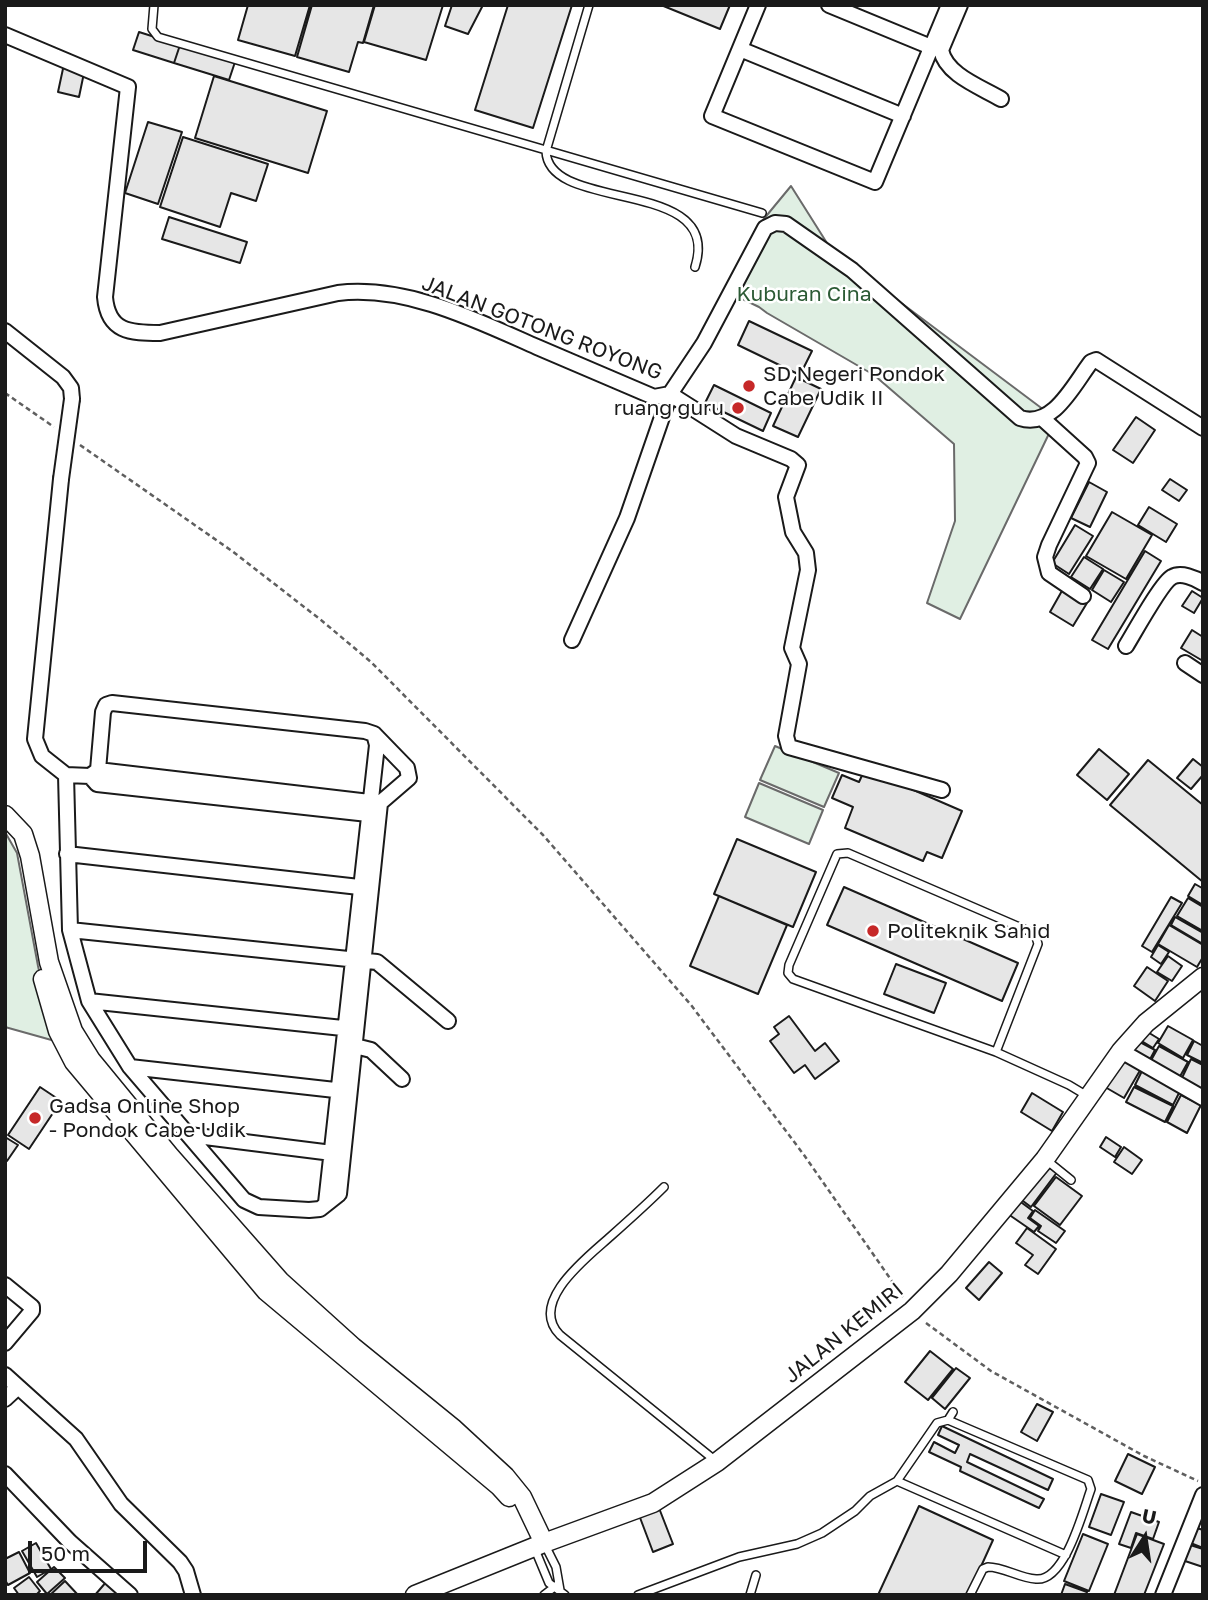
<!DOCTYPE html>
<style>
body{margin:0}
#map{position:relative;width:1208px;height:1600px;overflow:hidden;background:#fff;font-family:"Golos Text",sans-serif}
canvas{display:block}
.frame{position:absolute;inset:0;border:7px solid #1a1a1a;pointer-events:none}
.north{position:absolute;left:1110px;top:1502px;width:70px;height:70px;-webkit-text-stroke:5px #fff;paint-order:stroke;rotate:12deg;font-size:19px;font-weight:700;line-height:28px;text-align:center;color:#1a1a1a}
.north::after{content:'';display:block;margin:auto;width:24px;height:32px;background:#1a1a1a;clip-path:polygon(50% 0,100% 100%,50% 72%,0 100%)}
.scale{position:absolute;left:28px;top:1541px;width:119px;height:32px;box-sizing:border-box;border:4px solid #1a1a1a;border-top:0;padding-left:9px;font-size:21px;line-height:24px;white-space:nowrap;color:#1a1a1a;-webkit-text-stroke:5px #fff;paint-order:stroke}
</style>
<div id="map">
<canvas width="1208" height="1600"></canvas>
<div class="frame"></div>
<div class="north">U</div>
<div class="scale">50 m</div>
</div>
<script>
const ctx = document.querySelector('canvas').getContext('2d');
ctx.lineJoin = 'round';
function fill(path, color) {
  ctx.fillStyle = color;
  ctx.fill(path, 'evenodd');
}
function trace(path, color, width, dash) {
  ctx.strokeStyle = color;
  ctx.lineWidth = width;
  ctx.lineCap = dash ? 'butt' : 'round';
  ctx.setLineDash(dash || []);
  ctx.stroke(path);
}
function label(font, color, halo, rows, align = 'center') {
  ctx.font = font + ' "Golos Text",sans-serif';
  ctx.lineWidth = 5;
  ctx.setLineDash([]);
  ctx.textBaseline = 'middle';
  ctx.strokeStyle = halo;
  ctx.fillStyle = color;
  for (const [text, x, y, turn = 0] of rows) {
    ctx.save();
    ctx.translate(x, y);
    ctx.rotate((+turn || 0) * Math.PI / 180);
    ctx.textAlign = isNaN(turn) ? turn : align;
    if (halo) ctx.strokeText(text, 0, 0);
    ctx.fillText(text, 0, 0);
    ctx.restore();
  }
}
const green = new Path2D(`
 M791,186L832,251L1056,419L960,619L927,603L955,521L954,444L874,375L767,313L759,307L728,292L758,226Z
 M775,746L839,773L824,807L760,780Z
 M759,783L823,810L809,844L745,817Z
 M5,832L17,853L38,966L55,1041L5,1027Z`);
const building = new Path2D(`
 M248,5H310L295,56L238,40Z
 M312,5H374L363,43L358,42L349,72L297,57Z
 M375,5H443L426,60L364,42Z
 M452,5H483L468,34L445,26Z
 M508,5H572L533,128L475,110Z
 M661,5H730L720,29Z
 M139,32L180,45L174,63L133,50Z
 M180,45L235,62L229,80L174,63Z
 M64,64L85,68L79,97L58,92Z
 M214,76L327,111L308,173L195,138Z
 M148,122L182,132L158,204L125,193Z
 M183,137L268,164L256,201L231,193L220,227L160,207Z
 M169,217L247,242L240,263L162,239Z
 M749,321L812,351L800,375L738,345Z
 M796,377L821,389L798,437L773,426Z
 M714,385L771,413L763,431L705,403Z
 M1136,417L1155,430L1133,463L1113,450Z
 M1170,479L1187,490L1179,501L1162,490Z
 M1089,482L1107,492L1090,527L1071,518Z
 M1149,507L1177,524L1166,542L1138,525Z
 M1112,512L1152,535L1126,579L1086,556Z
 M1075,525L1093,536L1069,574L1052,563Z
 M1145,551L1161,561L1108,649L1092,640Z
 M1084,557L1103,569L1090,589L1071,577Z
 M1104,570L1124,582L1111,602L1092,590Z
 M1063,589L1087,603L1073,626L1050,612Z
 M1192,591L1203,598L1194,613L1182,606Z
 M1192,630L1203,637V661L1181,648Z
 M1099,749L1129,774L1107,800L1077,775Z
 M1193,759L1203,767V775L1191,789L1177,778Z
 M1148,760L1203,805V882L1110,805Z
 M865,769L962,811L942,858L927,852L923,861L845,828L853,807L832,798L842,775L859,782Z
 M737,839L816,872L793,927L714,894Z
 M1195,884L1202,888L1203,886V905L1188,896Z
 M844,887L1018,963L1002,1001L827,925Z
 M719,896L787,925L758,994L690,966Z
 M1171,897L1182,903L1152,952L1142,946Z
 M1188,898L1203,907V931L1177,916Z
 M1175,917L1203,933V944L1171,925Z
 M1169,925L1203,945V957L1197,967L1158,944Z
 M1158,945L1169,952L1161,964L1151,957Z
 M1168,956L1182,966L1172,981L1157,972Z
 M896,964L946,983L934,1013L884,994Z
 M1147,967L1168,981L1155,1001L1134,986Z
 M789,1016L815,1051L825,1043L839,1061L815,1079L805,1065L794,1073L770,1041L779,1034L774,1027Z
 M1168,1026L1193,1040L1183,1058L1158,1043Z
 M1146,1031L1159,1039L1153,1048L1140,1040Z
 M1138,1041L1155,1050L1148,1063L1131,1053Z
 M1194,1041L1203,1046V1063L1187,1055Z
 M1159,1046L1188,1062L1178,1080L1149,1064Z
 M1123,1056L1142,1067L1124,1098L1105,1087Z
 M1191,1059L1203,1065V1093L1180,1082Z
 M1144,1067L1182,1087L1173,1105L1135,1085Z
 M40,1087L61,1101L29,1149L8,1135Z
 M1134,1087L1173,1106L1165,1122L1126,1102Z
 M1032,1093L1063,1112L1052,1131L1021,1112Z
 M1181,1095L1201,1105L1187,1133L1167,1122Z
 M5,1137L18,1145L7,1161L5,1159Z
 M1106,1137L1121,1147L1115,1157L1100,1147Z
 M1124,1147L1142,1160L1132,1174L1114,1162Z
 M1046,1163L1058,1171L1031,1207L1019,1198Z
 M1056,1177L1082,1196L1060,1225L1034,1206Z
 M1018,1200L1033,1211L1028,1218L1039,1226L1034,1232L1008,1214Z
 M1035,1210L1065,1231L1056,1243L1038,1231L1041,1226L1030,1218Z
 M1027,1228L1056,1249L1038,1274L1025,1265L1033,1255L1016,1243Z
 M989,1262L1002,1273L979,1300L966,1288Z
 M930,1351L953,1369L928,1400L905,1382Z
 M956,1368L970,1378L945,1409L932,1398Z
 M1037,1404L1053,1412L1037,1441L1021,1432Z
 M942,1426L1053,1479L1048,1490L970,1454L967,1462L1044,1499L1039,1508L960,1471L961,1467L929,1452L934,1442L955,1453L959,1445L938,1435Z
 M1128,1454L1155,1467L1142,1494L1115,1481Z
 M1101,1494L1124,1502L1111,1535L1089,1527Z
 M919,1506L993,1540L968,1595H878Z
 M659,1508L673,1544L653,1552L639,1515Z
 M1131,1512L1159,1522L1153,1539L1136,1533L1131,1548L1119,1544Z
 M1194,1527L1203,1530V1548L1188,1542Z
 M1083,1534L1108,1544L1089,1591L1064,1581Z
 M1137,1534L1164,1544L1144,1595H1114Z
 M36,1543L51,1569L37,1577L22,1551Z
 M1187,1544L1203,1549V1567L1182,1560Z
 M19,1552L30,1573L8,1585L5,1580V1559Z
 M54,1567L65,1578L47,1594L37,1582Z
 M29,1577L40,1591L36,1595H19L14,1588Z
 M65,1581L78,1595H50Z
 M107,1581L122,1595H95Z
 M1065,1584L1087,1592L1086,1595H1061Z`);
const path = new Path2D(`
 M5,393L54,427
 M80,445L232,551L321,620L371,662L543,835L691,1005L804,1155L903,1297
 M926,1323L991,1371L1144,1456L1198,1481`);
const service = new Path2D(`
 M154,5L152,29L158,37L762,213
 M589,5L546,151C548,214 724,176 695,267
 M996,1052L1038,944L1036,937L1031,932L848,853L837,854L789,965L788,973L793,979L996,1052L1069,1085L1089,1097
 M1045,1159L1071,1180
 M664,1187C647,1204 629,1220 611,1236C589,1256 527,1302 560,1335L717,1462
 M948,1420L1088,1480L1091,1489C1083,1511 1065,1582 1036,1579C1019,1578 1004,1567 988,1567L983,1569L970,1595
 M897,1481L1066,1555
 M544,1543L556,1567L560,1590
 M534,1547L549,1583L565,1595
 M544,1595L557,1585
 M638,1595L739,1557L797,1544L822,1533L855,1511L870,1496L897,1481L937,1423L948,1420L953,1412
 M750,1595L756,1575`);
const minor = new Path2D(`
 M758,5L712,116L875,182L949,5
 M829,5L931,47
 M960,5L941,50C946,75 981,87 1001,99
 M5,35L128,87L105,297C108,332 130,333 160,333L338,293C406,285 476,320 537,347C576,364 615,380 654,397L670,394L704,343L765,228L775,223L786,224L852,270L1020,418C1053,429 1074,384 1091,362L1096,360L1203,428
 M740,49L903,116
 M5,331L63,377L71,388L72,399
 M1043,419L1085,457L1088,463L1049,545L1045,557L1049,573L1083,596
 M61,479L35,739L42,756L66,775L70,930L89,1001L130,1067L244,1200L259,1207L309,1210L320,1209L339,1194L380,803L409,778L407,768L374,734
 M572,640L627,518L670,394L736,436L791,459L798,465L786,497L793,532L806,553L808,570L792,648L799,664L786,736L789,747L942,790
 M1126,646C1134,633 1162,582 1172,577C1181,572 1195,578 1203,583
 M1185,663L1203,675
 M98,770L378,803
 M66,775L90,776L97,784L377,815
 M90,776L98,770L103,712L106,705L112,703L365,731L374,734L377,745L326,1203
 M67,854L368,888
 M70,930L377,962L448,1021
 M89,1001L352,1029
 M355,1046L371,1050L402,1079
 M1121,1051L1203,1098
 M130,1067L344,1091
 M189,1135L340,1154
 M5,1285L32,1307V1311L5,1343
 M5,1375L76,1439L121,1504L180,1562L186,1571L193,1595
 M5,1399L18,1387
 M5,1474L70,1542L130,1595
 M1163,1595L1203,1495`);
const tertiary = new Path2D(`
 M5,815L23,834L30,856L49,962L73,1031L91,1060L169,1155L280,1281L353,1347L454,1429L505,1476L522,1497L544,1543
 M43,979L58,1031L74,1062L266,1291L499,1486L509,1497
 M415,1595L544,1543L653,1503L717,1462L912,1311L949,1274L1045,1159L1121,1051L1146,1023L1203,977`);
const minorBridge = new Path2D(`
 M61,479L72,399`);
const markers = [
 [749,386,7,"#c62828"],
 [738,408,7,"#c62828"],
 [873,931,7,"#c62828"],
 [35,1118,7,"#c62828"]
];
const parkNames = [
 ["Kuburan Cina",804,294]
];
const streetNames = [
 ["JALAN GOTONG ROYONG",542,328,21],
 ["JALAN KEMIRI",844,1333,-39]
];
const poiNames = [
 ["SD Negeri Pondok",763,374],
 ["Cabe Udik II",763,398],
 ["ruang guru",724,408,"right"],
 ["Politeknik Sahid",887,931],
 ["Gadsa Online Shop",49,1106],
 ["- Pondok Cabe Udik",49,1130]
];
fill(green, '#e0efe3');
trace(green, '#6a6a6a', 2);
fill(building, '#e6e6e6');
trace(building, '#1a1a1a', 2);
trace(service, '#1a1a1a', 10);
trace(minor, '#1a1a1a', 18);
trace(tertiary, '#1a1a1a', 21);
trace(path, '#5f5f5f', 2.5, [5, 3.5]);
trace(service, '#fff', 7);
trace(minor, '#fff', 14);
trace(tertiary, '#fff', 18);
trace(minorBridge, '#1a1a1a', 18, []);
trace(minorBridge, '#fff', 14);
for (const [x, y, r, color] of markers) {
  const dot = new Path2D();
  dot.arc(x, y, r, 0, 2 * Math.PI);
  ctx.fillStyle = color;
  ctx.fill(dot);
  trace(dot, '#fff', 2.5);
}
label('21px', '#2b5a34', '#fff', parkNames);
label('21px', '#1a1a1a', '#fff', streetNames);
label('21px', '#1a1a1a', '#fff', poiNames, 'left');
</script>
